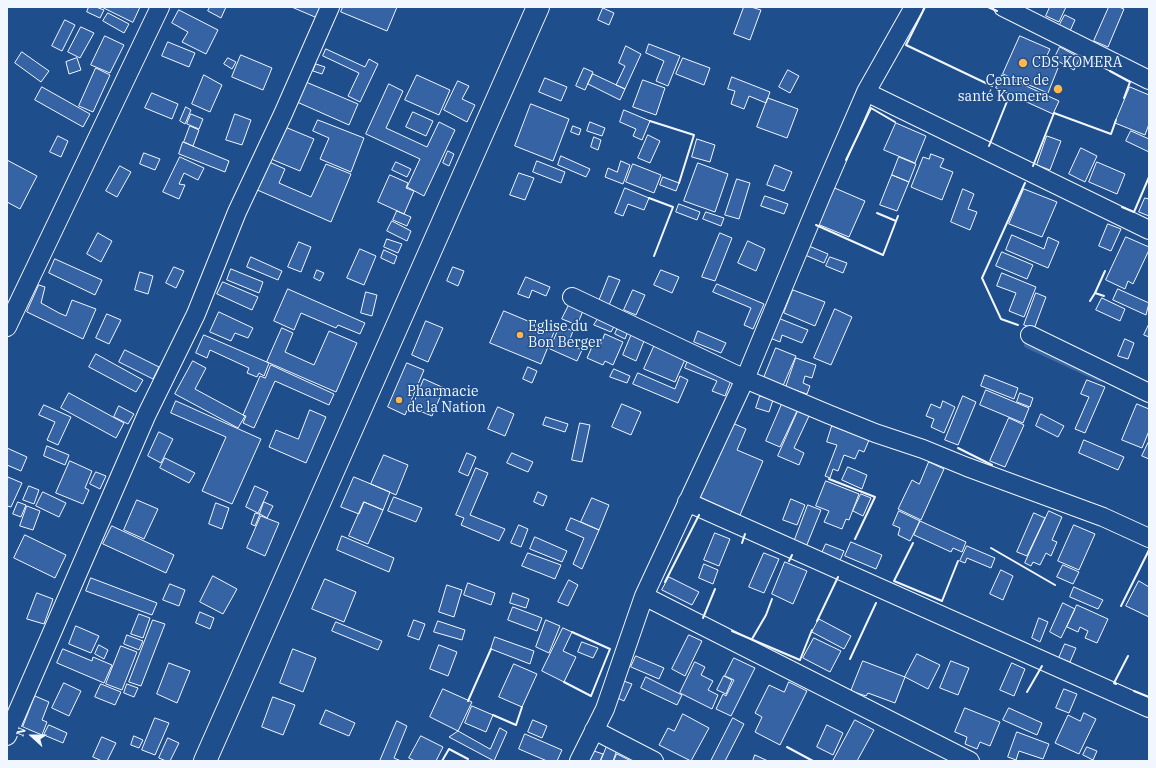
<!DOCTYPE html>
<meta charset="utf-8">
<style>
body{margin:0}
#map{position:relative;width:1156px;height:768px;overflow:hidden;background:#1f4e8c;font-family:"IBM Plex Serif",serif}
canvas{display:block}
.frame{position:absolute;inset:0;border:8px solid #f2f6ff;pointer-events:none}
.north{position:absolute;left:12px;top:716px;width:40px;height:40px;-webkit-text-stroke:3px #1f4e8c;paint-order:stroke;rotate:291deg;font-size:11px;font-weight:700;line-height:16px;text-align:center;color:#f2f6ff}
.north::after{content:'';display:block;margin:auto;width:14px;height:18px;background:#f2f6ff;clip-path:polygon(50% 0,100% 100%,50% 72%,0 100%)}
</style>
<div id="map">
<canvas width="1156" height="768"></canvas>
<div class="frame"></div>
<div class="north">N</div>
</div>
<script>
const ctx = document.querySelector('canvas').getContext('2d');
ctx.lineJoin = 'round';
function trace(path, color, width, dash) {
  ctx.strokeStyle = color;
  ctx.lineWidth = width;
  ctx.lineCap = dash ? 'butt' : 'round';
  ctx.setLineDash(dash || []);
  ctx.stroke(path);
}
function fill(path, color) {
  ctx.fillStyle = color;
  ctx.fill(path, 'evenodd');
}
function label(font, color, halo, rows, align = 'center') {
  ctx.font = font + ' "IBM Plex Serif",serif';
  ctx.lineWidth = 3;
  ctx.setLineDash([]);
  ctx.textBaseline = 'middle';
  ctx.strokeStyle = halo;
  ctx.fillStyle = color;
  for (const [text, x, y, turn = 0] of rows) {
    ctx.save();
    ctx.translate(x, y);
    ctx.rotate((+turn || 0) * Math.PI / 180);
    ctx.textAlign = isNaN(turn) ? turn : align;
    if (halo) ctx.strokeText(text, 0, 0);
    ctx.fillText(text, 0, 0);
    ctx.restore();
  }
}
const stream = new Path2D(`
 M1027,345L1100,379`);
const building = new Path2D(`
 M89,7H96L104,10L100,18L87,12Z
 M102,7H140L133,22Z
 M210,7H226L221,18L208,11Z
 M292,7H321L316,17Z
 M343,7H397L387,31L341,12Z
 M744,7H751L761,10L750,40L734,34Z
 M1050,7H1066L1059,22L1046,16Z
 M1109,7H1119L1124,9L1108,47L1094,41Z
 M603,8L614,13L609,25L598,20Z
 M179,10L218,30L206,54L182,42L188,32L172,23Z
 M108,13L129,24L124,33L103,21Z
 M1065,15L1075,20L1070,31L1059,26Z
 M65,20L75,25L62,51L52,46Z
 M81,27L94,33L80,58L68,52Z
 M105,36L124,45L110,73L91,65Z
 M1020,36L1050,49L1044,62L1058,68L1048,93L1003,74Z
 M168,42L195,53L189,67L162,56Z
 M649,44L680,56L668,86L656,81L664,61L646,53Z
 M626,46L641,54L625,89L616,85L625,66L619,63Z
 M1060,47L1080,58L1074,70L1054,59Z
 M326,49L365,67L369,59L378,64L360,102L348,96L359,73L323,56Z
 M22,52L49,71L41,82L15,63Z
 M241,55L272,68L263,90L232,77Z
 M77,58L81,70L69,74L66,62Z
 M228,58L236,62L232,69L224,64Z
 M683,58L710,68L704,85L676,74Z
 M316,64L325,67L322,74L313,71Z
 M96,68L110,75L93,112L79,106Z
 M584,68L593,72L585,90L576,86Z
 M788,70L799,76L790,93L779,87Z
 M593,74L625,89L620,100L588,84Z
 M204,75L222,85L210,112L192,104Z
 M417,75L450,90L439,115L405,100Z
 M1002,75L1059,101L1053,114L996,88Z
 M732,77L770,92L766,103L749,96L744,109L731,104L735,91L728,89Z
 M545,78L567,87L561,101L539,92Z
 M643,80L665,88L656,115L633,107Z
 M458,81L469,86L462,99L475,105L467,122L444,110Z
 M306,82L358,104L349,125L297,102Z
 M389,84L403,91L386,128L427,147L439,122L455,130L424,196L407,187L420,159L366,134Z
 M42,87L90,114L83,127L35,100Z
 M1130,87L1149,95V124L1145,135L1115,123Z
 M152,93L178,104L172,119L145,108Z
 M768,98L798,109L787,138L757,127Z
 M531,104L569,119L553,161L515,146Z
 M186,107L191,110L185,124L180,121Z
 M624,110L650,121L642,140L633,136L636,129L620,122Z
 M413,112L433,121L426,136L406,127Z
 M191,114L203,119L199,129L187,124Z
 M235,114L251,120L242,145L226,140Z
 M318,120L364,138L351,172L320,159L329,138L313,131Z
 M590,122L605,128L602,136L587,131Z
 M896,123L926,136L915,163L884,150Z
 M190,126L199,130L193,146L184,142Z
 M573,126L581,129L579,135L571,132Z
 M285,127L314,139L300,171L271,159Z
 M1131,131L1149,139V152L1126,141Z
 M648,135L660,141L650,163L638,158Z
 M58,136L68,141L61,157L50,152Z
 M1047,136L1061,141L1050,170L1037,165Z
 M594,137L601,140L598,150L591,147Z
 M697,139L715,145L710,162L692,157Z
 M183,142L229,161L225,172L179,154Z
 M1081,148L1097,156L1085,182L1069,174Z
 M448,151L454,154L449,166L443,163Z
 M144,153L160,159L155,170L140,164Z
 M931,154L944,159L940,167L953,172L942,200L911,187L923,157L929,159Z
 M561,156L590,169L586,177L558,165Z
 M180,157L204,168L198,180L184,173L179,184L185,185L179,199L163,192Z
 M899,157L916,164L909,182L892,175Z
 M7,160L37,176L20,209L7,202Z
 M267,161L285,169L279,183L311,197L326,164L351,174L331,222L255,189Z
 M537,161L565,172L561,183L533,172Z
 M621,161L630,165L623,184L605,177L608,168L617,172Z
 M396,162L411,169L407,177L392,170Z
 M1097,162L1125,174L1117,194L1089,182Z
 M698,163L728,174L715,212L684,201Z
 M633,164L661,175L654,193L626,182Z
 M775,165L792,172L784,191L767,185Z
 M120,166L131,172L117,197L106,191Z
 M519,173L534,178L525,200L510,195Z
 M390,175L408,183L406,188L414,191L404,214L378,202Z
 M892,175L909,182L897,211L880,205Z
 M663,177L679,183L676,191L660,185Z
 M737,179L750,183L739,219L725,215Z
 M830,186L865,201L849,237L815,223Z
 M625,188L649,198L644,210L628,204L623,216L615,213Z
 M963,189L974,194L968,209L977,212L970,230L951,222Z
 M1024,189L1057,202L1042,237L1009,224Z
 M765,196L788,204L784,214L761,206Z
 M1145,198L1149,199V216L1139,212Z
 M679,204L700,212L697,220L676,212Z
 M397,211L411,217L407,226L393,220Z
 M706,212L724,218L721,226L703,219Z
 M392,221L411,231L407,241L387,231Z
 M1108,224L1121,229L1111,251L1099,246Z
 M98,233L112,241L101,262L87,254Z
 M720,233L732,238L715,281L702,277Z
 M1012,235L1044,249L1048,237L1059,242L1048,268L1006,250Z
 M1126,237L1149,247V250L1133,284L1128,281L1125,289L1106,280Z
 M387,239L402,244L398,253L384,247Z
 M748,241L765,249L756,271L738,263Z
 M299,242L311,247L301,272L288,267Z
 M809,246L828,254L824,263L805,255Z
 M360,249L376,256L364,285L347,278Z
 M384,250L397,256L394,264L381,258Z
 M1002,252L1033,265L1027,279L996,266Z
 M251,257L282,271L278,280L247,267Z
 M830,257L847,263L843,273L826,266Z
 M55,259L102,280L95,295L49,273Z
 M174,267L184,271L176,288L166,283Z
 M453,267L464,271L458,286L447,281Z
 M231,269L263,282L259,293L227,280Z
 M317,270L324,273L320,281L314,278Z
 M661,270L679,277L672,293L654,285Z
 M140,272L153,276L148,294L135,290Z
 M1002,273L1036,287L1024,317L1009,311L1016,293L997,286Z
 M609,276L620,280L609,305L599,301Z
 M526,277L550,287L546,296L532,290L529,298L518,294Z
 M223,282L258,297L252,310L217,294Z
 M717,284L764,304L753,329L744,325L751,308L713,292Z
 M39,285L45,287L41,303L59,313L66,316L72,300L96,309L83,339L27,312Z
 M288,289L365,323L360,334L338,325L336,328L301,313L294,330L274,321Z
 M1118,289L1149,303L1146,315L1113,300Z
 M633,290L645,295L636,315L624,310Z
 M793,290L825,302L815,326L784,313Z
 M366,292L377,295L372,316L361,313Z
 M1036,293L1046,297L1034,329L1024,325Z
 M1102,298L1125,309L1120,321L1096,310Z
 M569,305L583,311L577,325L562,319Z
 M835,309L852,317L831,365L814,358Z
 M504,311L554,332L541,364L490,343Z
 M219,312L253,328L248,338L235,333L231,341L210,332Z
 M107,314L121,320L109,344L96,338Z
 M601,314L617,321L611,332L594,325Z
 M778,318L808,330L802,343L782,335L780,342L770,338Z
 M426,321L443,328L428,362L412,355Z
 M1149,324V337L1144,335Z
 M619,325L629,329L625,339L615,334Z
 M560,326L573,331L568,344L582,350L577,361L550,349Z
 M282,328L293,333L285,352L314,365L329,331L357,343L336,392L267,362Z
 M633,331L646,336L636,361L623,355Z
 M698,331L726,343L721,353L694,342Z
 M605,334L623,342L613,365L605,361L603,365L587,358L595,340L601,343Z
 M204,335L269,363L264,376L259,373L257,377L247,373L249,368L210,350L207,358L196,353Z
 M1125,339L1134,343L1128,359L1118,356Z
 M656,342L687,355L675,382L644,369Z
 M776,348L796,356L782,388L763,380Z
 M125,350L159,367L153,379L119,362Z
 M96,354L143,380L136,392L89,367Z
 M690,355L734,373L725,396L712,391L717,381L685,368Z
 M796,358L816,365L812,378L805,376L803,383L810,386L807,394L786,387Z
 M193,361L206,368L195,389L245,416L238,428L175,394Z
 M407,363L424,370L405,415L388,407Z
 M271,365L334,394L329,405L275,381L254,428L243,423L246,416L243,415L260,376L265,378Z
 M528,367L537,371L532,383L523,379Z
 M614,369L630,376L627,383L610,377Z
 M638,373L675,389L680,376L688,380L678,403L633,384Z
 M985,375L1018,388L1014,399L981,386Z
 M424,379L444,388L432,416L412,408Z
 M1087,380L1105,387L1085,433L1075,429L1089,397L1081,394Z
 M986,390L1029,408L1023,423L980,405Z
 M69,393L124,423L116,438L61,408Z
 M1020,393L1033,398L1030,407L1017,402Z
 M760,396L773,400L769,412L756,408Z
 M963,396L976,402L958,445L945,440Z
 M176,401L261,439L232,504L202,491L226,437L171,413Z
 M943,401L955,407L944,433L931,427L934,419L926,416L931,404L940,408Z
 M622,404L641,412L631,435L612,427Z
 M782,404L797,411L780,447L766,441Z
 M1137,404L1149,409V431L1142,448L1122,440Z
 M44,405L71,417L58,445L47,440L55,422L39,415Z
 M119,406L134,414L128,424L114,417Z
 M498,407L514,414L505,436L488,429Z
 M310,410L326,417L306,463L269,447L276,430L298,439Z
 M798,411L809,416L794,448L804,453L799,465L778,456Z
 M1041,414L1064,426L1058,437L1036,426Z
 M546,417L568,424L565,432L543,425Z
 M1009,418L1024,425L1005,467L990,461Z
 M728,421L746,429L737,450L763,461L740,515L695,495Z
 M580,423L590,425L582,462L572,460Z
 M832,426L869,440L864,452L859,450L855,459L844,455L838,471L833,469L830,478L825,476L837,445L827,442Z
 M159,432L173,439L161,463L148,456Z
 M1084,440L1124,457L1118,470L1079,453Z
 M1149,441V459L1142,456Z
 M47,446L69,455L65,465L44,456Z
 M7,448L27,457L21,471L7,465Z
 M467,453L476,457L468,476L459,472Z
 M512,453L533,462L528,472L507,463Z
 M384,455L408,465L396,495L371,484Z
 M165,458L195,473L189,483L160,468Z
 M70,461L92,471L85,488L89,490L83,504L56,493Z
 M929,462L944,469L921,520L898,509L912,480L919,484Z
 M848,467L867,475L862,489L842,480Z
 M476,468L488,473L470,515L505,529L499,541L461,525L464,518L456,515Z
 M96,472L106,476L100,489L90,484Z
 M8,477L22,483L11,507L7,506Z
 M354,477L390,492L383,510L364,502L359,514L341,507Z
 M826,481L859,494L849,520L846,519L842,529L824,522L829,511L816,506Z
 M29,486L39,490L34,504L23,500Z
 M255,486L268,492L258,513L246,507Z
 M43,492L66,503L59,517L36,506Z
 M538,492L547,496L543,506L534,502Z
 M861,494L871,498L863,516L853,511Z
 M394,497L422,508L416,522L388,511Z
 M592,498L609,505L599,530L581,522Z
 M791,499L805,505L797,525L783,520Z
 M137,500L158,509L144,539L124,530Z
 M18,502L26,505L21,517L13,514Z
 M264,502L273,506L267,518L260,514L255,526L251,524L255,513L259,514Z
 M364,502L383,510L368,544L349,536Z
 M216,503L229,508L222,529L209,524Z
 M808,505L821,510L806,547L794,542Z
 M27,506L40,511L33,530L20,526Z
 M899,511L920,521L910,541L898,535L900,528L893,525Z
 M1049,511L1062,517L1052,540L1057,542L1051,556L1046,553L1040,565L1033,562L1031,566L1025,563Z
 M1034,513L1045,518L1027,556L1017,552Z
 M261,516L279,523L265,556L247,548Z
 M571,518L599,530L582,569L573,564L584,538L566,530Z
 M920,521L966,542L962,552L953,548L951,552L914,535Z
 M519,525L528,529L521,547L511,543Z
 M1074,525L1095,534L1079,570L1058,561Z
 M112,526L174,555L166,573L103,544Z
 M715,533L730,539L719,566L704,560Z
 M25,535L66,555L55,578L14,558Z
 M342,536L394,558L389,572L337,550Z
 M535,537L567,551L562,562L530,549Z
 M851,542L882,555L876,569L845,556Z
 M826,544L844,551L839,563L821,555Z
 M967,546L995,558L991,568L967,558L965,563L960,561Z
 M528,553L561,565L555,579L522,566Z
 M764,553L779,559L764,593L749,587Z
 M785,562L807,571L793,604L772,594Z
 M704,564L718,570L713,584L699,578Z
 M1063,565L1079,572L1073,584L1057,577Z
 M1001,570L1013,576L1003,600L990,594Z
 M213,576L237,589L223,614L200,602Z
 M669,577L699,592L692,605L662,590Z
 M91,578L157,603L152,615L86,591Z
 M325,579L356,592L344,622L312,609Z
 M569,580L578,585L568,606L558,602Z
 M1139,581L1149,587V617L1126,606Z
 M468,583L495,593L491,605L464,595Z
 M170,584L185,590L179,606L163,600Z
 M447,585L462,590L454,617L439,612Z
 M1074,587L1103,600L1098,609L1070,597Z
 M37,593L53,599L44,624L27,619Z
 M513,593L529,599L526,608L510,603Z
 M1063,603L1075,609L1061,638L1050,632Z
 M1077,605L1108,619L1097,643L1085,638L1088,631L1080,627L1078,632L1067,627Z
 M513,607L542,618L537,631L508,620Z
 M200,612L214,618L210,629L196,623Z
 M139,614L150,618L143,638L131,634Z
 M1039,618L1048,622L1040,642L1032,638Z
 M819,619L851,636L844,649L812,632Z
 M153,620L165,624L141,686L129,682Z
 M414,620L425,624L419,640L408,636Z
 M546,620L560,626L549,653L536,647Z
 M438,621L465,630L462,640L434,632Z
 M336,622L382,641L378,650L332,631Z
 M76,626L99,636L91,653L69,644Z
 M563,628L572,632L563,651L576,657L564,682L542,671Z
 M127,635L143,641L139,650L124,644Z
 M689,635L702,641L685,676L672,669Z
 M495,637L534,651L530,664L491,649Z
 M814,638L841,651L830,672L803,658Z
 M582,642L598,648L593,658L578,652Z
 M1065,644L1076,648L1070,662L1059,658Z
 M99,645L108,650L104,659L95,654Z
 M439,645L457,652L448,676L430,669Z
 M121,646L137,652L122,690L106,684Z
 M63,649L92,661L93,657L112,665L104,683L57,663Z
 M293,649L316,658L303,692L280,683Z
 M917,654L940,665L928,689L905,677Z
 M636,656L664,668L659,679L631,667Z
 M734,658L755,668L731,716L716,709L723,694L726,696L734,680L725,676Z
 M863,661L905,677L895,703L868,693L866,696L851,691Z
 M951,661L969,668L958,695L940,688Z
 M695,662L705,667L701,675L713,681L708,690L718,695L712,709L680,693Z
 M169,663L190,671L177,703L157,694Z
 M1012,663L1025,669L1014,696L1000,690Z
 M514,664L537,674L522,707L499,697Z
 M724,676L732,680L726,694L717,690Z
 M646,677L682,695L677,705L641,688Z
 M621,680L632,684L624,701L613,696Z
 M789,682L807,691L780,745L755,732L762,717L755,713L769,685L784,692Z
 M64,683L81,691L69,716L52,708Z
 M101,684L121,692L115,705L95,697Z
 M127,684L138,688L134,697L124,693Z
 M443,689L472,702L458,731L430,717Z
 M1064,689L1077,694L1069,713L1056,708Z
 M35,696L49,702L42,720L47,722L42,735L23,727Z
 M273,697L295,705L283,735L262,727Z
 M472,706L493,715L486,732L465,723Z
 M965,708L1000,722L990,746L980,742L977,749L965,744L967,737L955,732Z
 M1009,708L1042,723L1037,735L1003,720Z
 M326,710L355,723L349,736L320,724Z
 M1084,713L1096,719L1079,754L1055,743L1068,715L1080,721Z
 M683,714L709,728L691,761L659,745L668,728L674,731Z
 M155,718L169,723L155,755L142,750Z
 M733,718L744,724L725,761H711Z
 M533,720L547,726L542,738L528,732Z
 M855,720L874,730L857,761H833Z
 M397,721L407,726L394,758L401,761H380Z
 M49,725L67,733L63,743L44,735Z
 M827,725L843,733L833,755L817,747Z
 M500,728L507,732L494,761L449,737L458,731L490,749Z
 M1017,732L1049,744L1043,759L1019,751L1016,760L1008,757Z
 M525,734L562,750L557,761H547L519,749Z
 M134,736L143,740L139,748L131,745Z
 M421,736L443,747L436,761H415L409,758Z
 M102,737L116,743L107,761H102L93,757Z
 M168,738L179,743L170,761H166L159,758Z
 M607,746L617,750L613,761H601Z
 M1087,747L1097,751L1093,760L1083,755Z
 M588,749L603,754L600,761H583Z
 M617,754L631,761H614Z
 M755,755L768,761H753Z`);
const street = new Path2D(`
 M1003,7L1149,80
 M866,92L1149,230
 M572,297L745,379L828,414L875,433L923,449L967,467L1103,517L1149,538
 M7,327L160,7
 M1030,335L1149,393
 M687,502L1149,708
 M644,596L970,761
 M594,730L654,761
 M7,736L147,414L196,314L237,212L283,114L330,7
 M579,761L605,709L644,596L745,379L821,196L866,92L914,7`);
const primary = new Path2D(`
 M205,761L538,7`);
const wall = new Path2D(`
 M925,7L906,45L992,86
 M988,7L997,11
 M1110,71L1130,82L1124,98
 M650,121L694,135L679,183
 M989,146L1008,99
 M846,160L871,108L895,122
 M1033,166L1054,113L1111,134L1116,120
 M649,198L673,207L654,256
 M1122,207L1134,212L1149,177
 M877,213L896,221
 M816,225L883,255L898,216
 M1104,296L1095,293L1105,271
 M1090,301L1095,293
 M1018,325L1001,319L982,278L1025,183
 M958,448L992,465
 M829,479L875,497L855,539
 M742,543L745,534
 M913,543L894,581L942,601L958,561
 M991,548L1055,585
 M789,561L792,555
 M665,582L699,515
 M1121,606L1149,550
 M703,618L715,589
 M817,621L838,577
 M732,631L800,660L812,630
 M752,639L766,615L772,599
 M850,659L876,603
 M564,682L591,696L610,649L572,632
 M1116,684L1114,683L1128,656
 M1134,691L1149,697
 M1027,692L1042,666
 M468,701L491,649
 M493,715L516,725L522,707
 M787,747L813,761
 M442,761L449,749L468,759`);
const markers = [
 [1023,63,5,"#ffb74d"],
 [1058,89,5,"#ffb74d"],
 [520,335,4,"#ffb74d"],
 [399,400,4,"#ffb74d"]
];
const poiNames = [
 ["CDS KOMERA",1032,63],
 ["Centre de",1049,81,"right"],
 ["santé Komera",1049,97,"right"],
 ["Eglise du",528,327],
 ["Bon Berger",528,343],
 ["Pharmacie",407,392],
 ["de la Nation",407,408]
];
trace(stream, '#3b69a3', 6);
fill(building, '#3563a3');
trace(building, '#f2f6ff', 1);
trace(street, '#f2f6ff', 20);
trace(primary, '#f2f6ff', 24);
trace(street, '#1f4e8c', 18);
trace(primary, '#1f4e8c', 22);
trace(wall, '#f2f6ff', 2);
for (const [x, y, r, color] of markers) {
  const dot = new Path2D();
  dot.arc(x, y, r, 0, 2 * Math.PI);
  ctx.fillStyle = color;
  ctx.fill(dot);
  trace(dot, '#1f4e8c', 1.5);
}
label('14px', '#f2f6ff', '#1f4e8c', poiNames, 'left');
</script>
